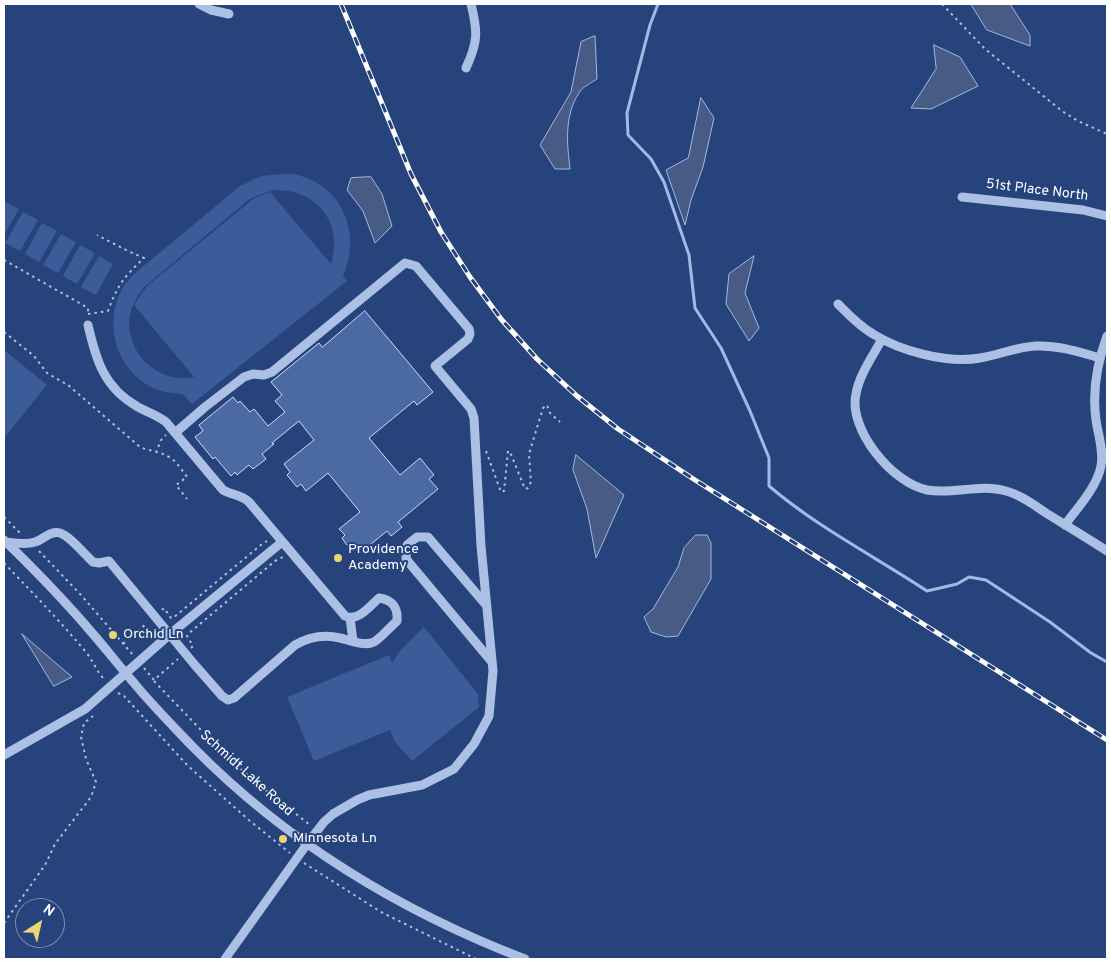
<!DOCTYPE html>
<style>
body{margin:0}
#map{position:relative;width:1111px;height:963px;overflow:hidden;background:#27437c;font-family:Overpass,sans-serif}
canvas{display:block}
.frame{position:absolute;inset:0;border:5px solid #fff;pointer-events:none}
.north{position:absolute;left:15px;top:898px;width:50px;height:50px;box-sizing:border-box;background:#27437c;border:1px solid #7d8eb0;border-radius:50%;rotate:35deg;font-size:14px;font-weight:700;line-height:20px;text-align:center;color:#fff}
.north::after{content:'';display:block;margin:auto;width:18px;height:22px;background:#ecd671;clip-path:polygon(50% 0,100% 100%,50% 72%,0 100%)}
</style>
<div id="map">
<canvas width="1111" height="963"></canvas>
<div class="frame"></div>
<div class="north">N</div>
</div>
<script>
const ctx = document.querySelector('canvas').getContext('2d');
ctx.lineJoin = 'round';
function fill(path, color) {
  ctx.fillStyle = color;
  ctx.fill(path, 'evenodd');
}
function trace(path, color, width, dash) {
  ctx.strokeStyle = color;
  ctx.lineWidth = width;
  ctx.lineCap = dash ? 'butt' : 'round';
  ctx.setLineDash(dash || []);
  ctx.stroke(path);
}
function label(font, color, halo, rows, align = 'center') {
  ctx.font = font + ' Overpass,sans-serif';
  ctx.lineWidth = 4;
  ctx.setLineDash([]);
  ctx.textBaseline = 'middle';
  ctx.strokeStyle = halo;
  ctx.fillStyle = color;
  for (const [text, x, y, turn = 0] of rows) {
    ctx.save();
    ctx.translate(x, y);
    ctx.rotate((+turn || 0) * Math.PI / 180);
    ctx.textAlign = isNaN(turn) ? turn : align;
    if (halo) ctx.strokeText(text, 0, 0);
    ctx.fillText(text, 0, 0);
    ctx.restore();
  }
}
const green = new Path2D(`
 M282,174C288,174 296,174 301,176C345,189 361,237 343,276L347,281L192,404L183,394C172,393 162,392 153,388C116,370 103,324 122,289C126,283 130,278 134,274L240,186L261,176ZM274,190C316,189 344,222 331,264L270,192L253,199L147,286L134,305L194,377C157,385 124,351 130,315C132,304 138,295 144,287L251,198Z
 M4,201L19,209L4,235Z
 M23,212L38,220L20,251L5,243Z
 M42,223L57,231L39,262L25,254Z
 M61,234L76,242L58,273L43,265Z
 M80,245L95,253L77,284L63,276Z
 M99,256L113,264L96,295L81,287Z
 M4,350L47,385L4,438Z
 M424,627L478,694L479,707L412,761L395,742L390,730L314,761L287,697L389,655L392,663L400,651Z`);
const water = new Path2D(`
 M971,4H1010L1030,35V46L987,30Z
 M595,36L597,79C591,83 582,87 579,93C564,116 567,143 570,169H555L540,145L571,92L581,42Z
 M934,45L960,57L978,86L931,109L911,108L936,69Z
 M701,98L714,118L703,167L691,200L685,225L666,170L688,158Z
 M371,177L382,194L392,226L375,243L363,211L347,190L351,178Z
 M754,256L745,293L759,328L749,341L726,304L729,274Z
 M576,455L624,495L596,558L587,509L573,470Z
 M696,535H707L711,543V579L678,636L666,637L651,632L644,617L653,609L678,567L684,548Z
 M22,634L72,677L54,686Z`);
const stream = new Path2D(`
 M658,4L650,25L627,113L628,135L651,159L664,182L689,255L695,308L721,348L750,411L769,458V486C817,527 874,556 927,591L957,584L969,577L986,580L1050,622L1091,653L1107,662`);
const building = new Path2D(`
 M365,311L433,392L417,405L414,401L369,438L400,475L420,458L434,475L429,479L438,489L398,522L402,527L391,536L387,531L360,553L354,546L351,549L346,544L342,538L345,535L339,529L360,512L328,473L306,491L301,484L297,487L287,475L290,472L284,464L314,440L299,421L272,443L274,444L262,454L266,459L253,469L249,465L237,475L235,472L231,476L215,457L213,459L195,437L203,431L199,425L233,397L238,403L240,401L250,412L254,409L268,426L285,412L275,401L282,395L271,382L319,343L322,347Z`);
const path = new Path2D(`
 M942,4L985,49L1062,111L1078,121L1107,134
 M4,260L88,308V315
 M88,314L108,311C118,284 124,277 144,258L128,251L97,235
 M4,332L34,356L47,373L68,385L140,447C149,451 159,451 167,456C176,460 181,469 187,477L176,485L187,499
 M486,451L501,492L504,491L508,451L510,452L525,489L528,488L531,482L529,454L543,408L547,405L550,413L560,422
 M156,453L161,440L166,435
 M4,517L21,534
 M39,551L81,595L133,655
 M4,563C31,591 59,620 85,651C93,660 96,671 104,679
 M162,610L164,608L171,618H173L262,544L267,541
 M123,644L147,623
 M191,648L193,646L187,636L188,634L275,561L283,557
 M144,668L154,680L178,659
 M154,681L223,753L253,780L310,825
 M118,693L124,696L188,766L250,821L290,853
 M304,863L381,912L476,959
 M4,923L45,865L55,844L91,797L96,782L86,759L81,737L84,723L93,716`);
const minor = new Path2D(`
 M199,4L211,10L229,14
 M466,68C478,42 478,32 471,4
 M962,197L1083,210L1107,216
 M838,304C849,315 859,326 873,334C900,351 948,364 980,358C999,355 1016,347 1036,346C1058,345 1079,352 1100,358
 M882,339C873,356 859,375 856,394C848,429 892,483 927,490C953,495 980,483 1006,491C1021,495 1034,505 1046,513C1067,526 1087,538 1107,551
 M175,433L205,407L244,377L253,374L264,375L272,372L405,263L416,266L469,329L470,334L468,339L435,366L471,409L474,418L481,546L493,671L489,716L474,744L454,769L422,785L369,795L357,800L333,814L324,822L307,844L225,959
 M1065,525C1078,507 1097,487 1101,466C1104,450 1098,435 1096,420C1092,391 1097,363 1107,336
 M4,540C35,570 65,601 93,634C107,650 120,667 134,683C152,705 173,726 193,747C286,842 402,912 525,959
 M7,542C15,543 26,545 35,542C43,540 50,530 60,533C70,536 85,555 93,562L99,563L109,561L194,664L222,696L228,700L234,698L295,645C309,637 323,634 340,638C349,640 364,647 374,642C382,637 390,627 397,621C398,608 393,600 379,598C370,606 358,622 345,616L249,502C242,495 232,495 223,490L166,422C157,415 147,412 138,407C104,388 96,360 88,325
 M487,606L428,537H417L407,545L406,559L492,662
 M350,618L353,641
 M4,755L85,709L169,635L282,542`);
const rail = new Path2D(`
 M341,4L411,174L441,232L470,277L501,319L537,359L577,396L618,429L695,480L1107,740`);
const markers = [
 [338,558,5,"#ecd671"],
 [113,635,5,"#ecd671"],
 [283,839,5,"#ecd671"]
];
const streetNames = [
 ["51st Place North",1037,191,7],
 ["Schmidt Lake Road",246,774,42]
];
const poiNames = [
 ["Providence",348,550],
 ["Academy",348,566],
 ["Orchid Ln",123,635],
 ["Minnesota Ln",293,839]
];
fill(green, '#3b5b99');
fill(water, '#475b85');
trace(water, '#a0b9e5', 1);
trace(stream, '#a0b9e5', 3);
fill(building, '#4b6aa3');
trace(building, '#cedbf4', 1);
trace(path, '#acbfe4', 2, [2.5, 4]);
trace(minor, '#acbfe4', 9);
trace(rail, '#fff', 5);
trace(rail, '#27437c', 3, [9]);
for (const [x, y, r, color] of markers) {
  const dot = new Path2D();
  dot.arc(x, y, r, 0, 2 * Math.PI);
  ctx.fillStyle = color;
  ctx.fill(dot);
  trace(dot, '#27437c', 2);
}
label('14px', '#fff', '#27437c', streetNames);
label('14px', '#fff', '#27437c', poiNames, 'left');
</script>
